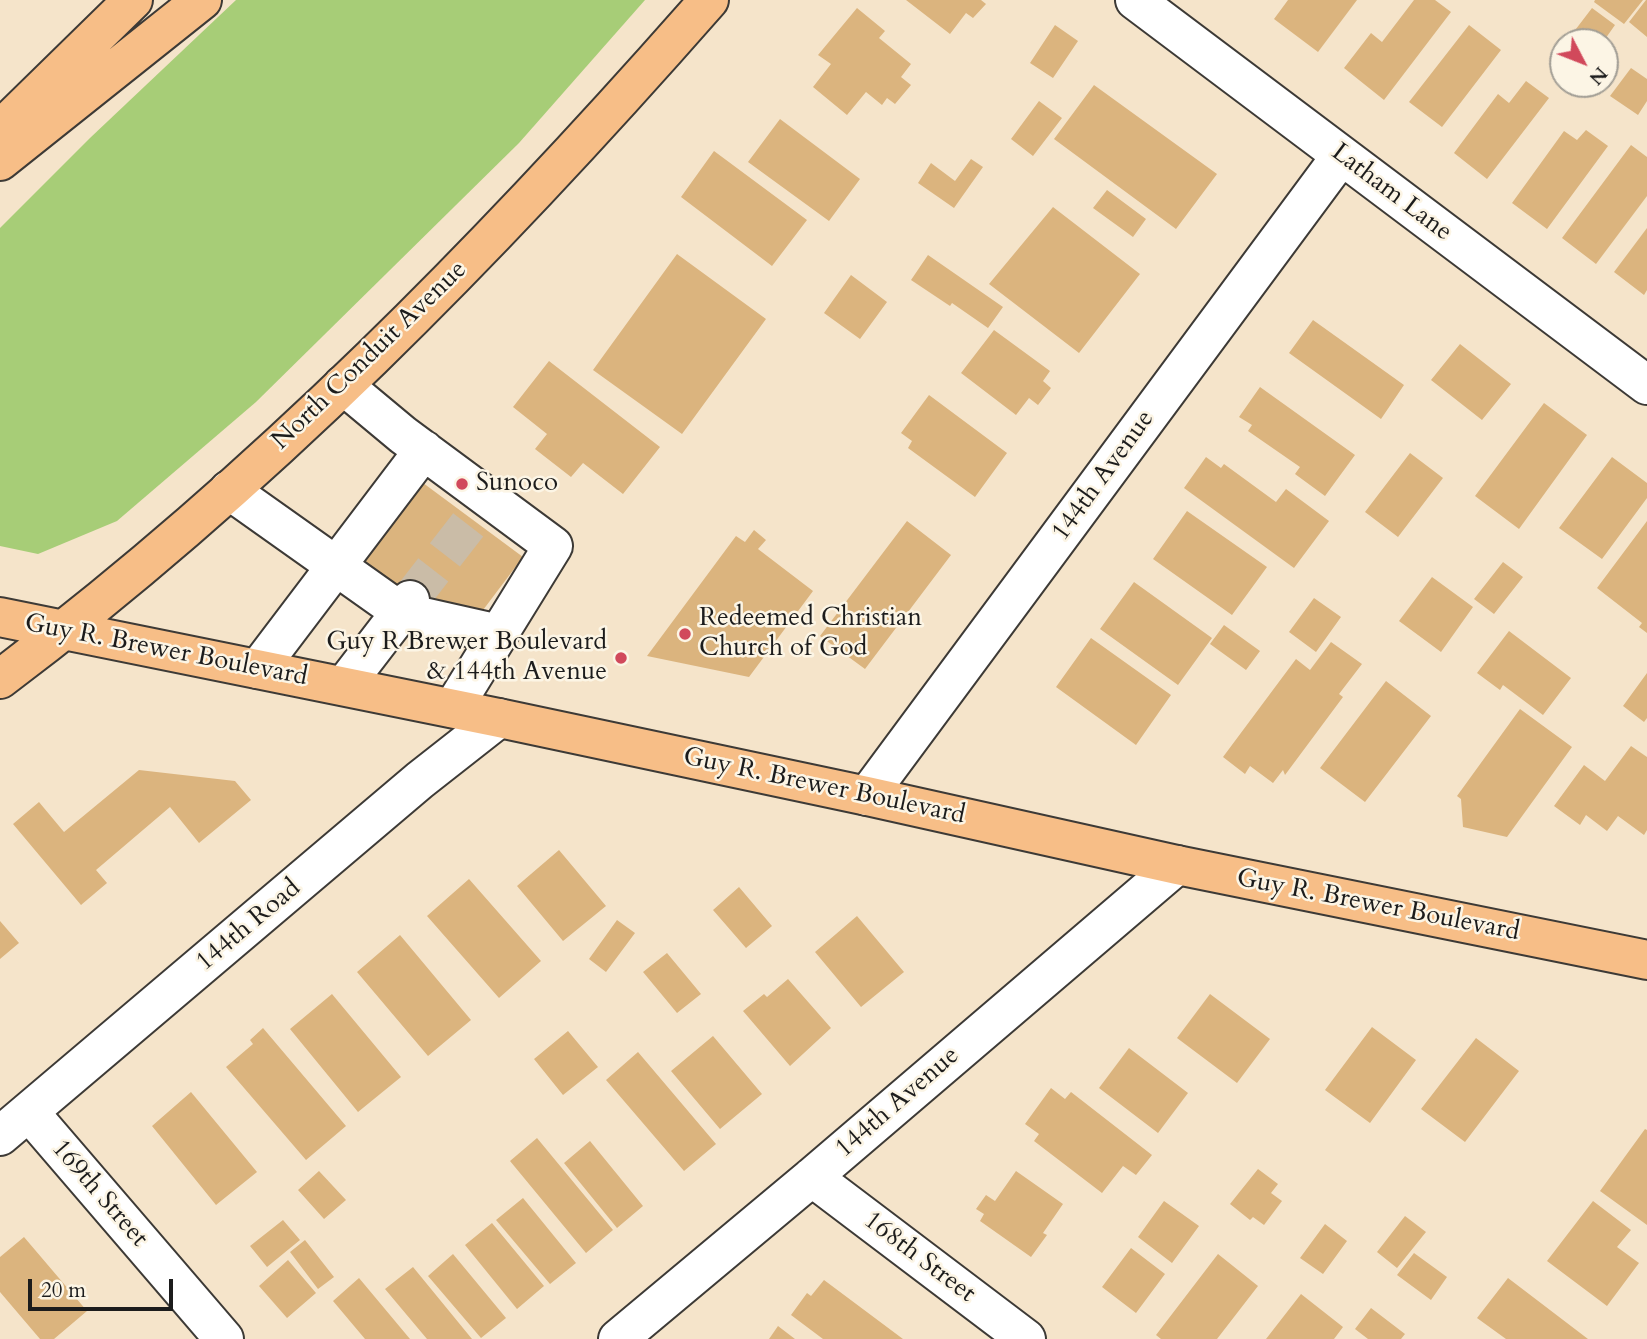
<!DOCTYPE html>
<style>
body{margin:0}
#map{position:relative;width:1647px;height:1339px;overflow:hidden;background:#f5e4ca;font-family:Cardo,serif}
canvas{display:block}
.north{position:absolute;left:1549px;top:28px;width:70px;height:70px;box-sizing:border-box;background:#fcf5e5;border:2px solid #a29e95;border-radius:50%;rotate:132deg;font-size:19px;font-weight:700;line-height:28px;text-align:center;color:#1c1c1c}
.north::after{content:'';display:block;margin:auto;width:24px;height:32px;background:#d1495b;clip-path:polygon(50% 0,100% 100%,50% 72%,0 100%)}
.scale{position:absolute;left:28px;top:1279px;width:145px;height:32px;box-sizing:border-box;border:4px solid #1c1c1c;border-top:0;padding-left:9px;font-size:21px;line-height:24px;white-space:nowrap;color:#1c1c1c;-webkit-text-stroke:5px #fcf5e5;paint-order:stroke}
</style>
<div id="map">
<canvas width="1647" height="1339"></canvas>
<div class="north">N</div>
<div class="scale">20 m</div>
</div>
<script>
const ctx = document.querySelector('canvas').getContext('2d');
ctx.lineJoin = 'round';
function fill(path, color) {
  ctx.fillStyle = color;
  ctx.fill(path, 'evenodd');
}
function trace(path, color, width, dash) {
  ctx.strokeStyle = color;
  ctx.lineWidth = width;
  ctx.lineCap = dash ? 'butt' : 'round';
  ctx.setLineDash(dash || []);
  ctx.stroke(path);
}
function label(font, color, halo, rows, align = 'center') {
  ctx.font = font + ' Cardo,serif';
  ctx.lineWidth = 5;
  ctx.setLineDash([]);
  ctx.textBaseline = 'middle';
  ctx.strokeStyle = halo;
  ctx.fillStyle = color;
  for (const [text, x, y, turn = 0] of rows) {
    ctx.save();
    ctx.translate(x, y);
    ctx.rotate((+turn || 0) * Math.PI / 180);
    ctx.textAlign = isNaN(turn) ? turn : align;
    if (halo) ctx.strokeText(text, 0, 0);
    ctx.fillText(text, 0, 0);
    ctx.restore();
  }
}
const green = new Path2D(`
 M236,0H645L519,143L256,402L117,521L38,554L0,546V228L90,138Z`);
const building = new Path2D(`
 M906,0H981L986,4L973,18L966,13L950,34Z
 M1288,0H1357L1318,52L1274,19Z
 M1414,0H1435L1451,12L1384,100L1344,68L1371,33L1382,42Z
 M1595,0H1643L1624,24L1594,2Z
 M1646,0H1647V37L1629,22Z
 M857,8L885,31L879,38L911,64L901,77L911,85L895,104L887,98L882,105L866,92L847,115L813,87L831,64L818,55Z
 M1592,8L1615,25L1603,42H1566Z
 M1055,25L1078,41L1053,78L1030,63Z
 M1469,25L1501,50L1442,127L1409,102Z
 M1631,68L1647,79V101L1638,115L1610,96Z
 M1526,81L1549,98L1487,179L1454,153L1498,94L1509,103Z
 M1094,85L1217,174L1176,229L1054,139Z
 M1039,101L1062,118L1033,156L1011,139Z
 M780,119L860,179L829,221L748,162Z
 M1586,130L1608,146L1547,229L1512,203L1564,131L1577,140Z
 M1631,145L1647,157V196L1596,264L1562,238Z
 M714,151L807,220L772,266L681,197Z
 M971,159L983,167L954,208L918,183L931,163L955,181Z
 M1107,190L1146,219L1133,237L1093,208Z
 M1053,207L1140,274L1079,353L989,284Z
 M1647,228V290L1644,295L1614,272Z
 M677,254L766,319L682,434L593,370Z
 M928,255L1003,307L988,328L952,303L950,306L911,280Z
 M851,275L887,302L860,339L824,313Z
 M1313,320L1404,385L1381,419L1289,353Z
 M994,330L1050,371L1043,381L1051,388L1038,405L1029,398L1016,415L961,373Z
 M1460,344L1511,384L1482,420L1431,380Z
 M549,361L660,447L623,494L583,463L571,477L535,449L547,434L513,407Z
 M1260,387L1355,455L1325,496L1295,474L1300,467L1248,431L1252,425L1239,417Z
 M929,395L1007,453L975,497L908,448L912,441L901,433Z
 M1544,403L1587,435L1519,529L1475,496Z
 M1410,453L1443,478L1398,537L1365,512Z
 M1206,457L1221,468L1224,464L1276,502L1286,489L1329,521L1294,568L1184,488Z
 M1612,457L1647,483V498L1602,559L1559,528Z
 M415,477L523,557L474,622L428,613L355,559Z
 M1187,511L1267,567L1232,615L1153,559Z
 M907,521L951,555L865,669L820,636Z
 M1647,521V633L1639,627L1642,623L1597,588Z
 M754,530L766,540L758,549L813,591L749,677L647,656L736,536L745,542Z
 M1503,562L1523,577L1494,614L1474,599Z
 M1432,577L1473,607L1441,652L1399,621Z
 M1134,582L1212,638L1178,685L1100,629Z
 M1314,598L1341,617L1316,652L1289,632Z
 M1224,625L1260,651L1246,670L1210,644Z
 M1509,631L1571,678L1543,715L1503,685L1500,690L1477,673Z
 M1091,638L1171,695L1136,745L1056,687Z
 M1331,642L1362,664L1339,694L1343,697L1285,775L1283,770L1273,783L1250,766L1245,774L1223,757L1296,659L1310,670Z
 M1647,673V718L1644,722L1623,706Z
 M1386,681L1431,716L1365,802L1320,768Z
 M1520,709L1572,747L1507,837L1463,827L1461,799L1457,796Z
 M1631,746L1647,757V830L1644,835L1618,816L1607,831L1586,815L1580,825L1554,806L1584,765L1605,781Z
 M139,770L235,781L251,800L199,843L170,807L96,870L107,883L81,905L13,824L39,802L64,832Z
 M559,850L606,906L563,941L517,886Z
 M469,879L541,961L499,998L427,916Z
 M739,887L772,926L746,948L713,910Z
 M857,916L904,972L861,1007L815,952Z
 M617,920L635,933L606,972L589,959Z
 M0,921L19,943L0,959Z
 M400,935L471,1020L428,1056L357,972Z
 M667,953L701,994L677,1013L643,972Z
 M788,979L831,1028L790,1066L743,1011L764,994L767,997Z
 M332,994L401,1077L358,1112L290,1029Z
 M1210,994L1270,1039L1237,1083L1177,1038Z
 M1372,1027L1416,1060L1370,1123L1325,1090Z
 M263,1028L346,1126L306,1160L226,1067L253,1044L250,1040Z
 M568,1031L598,1067L563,1095L534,1059Z
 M713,1036L762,1094L720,1129L671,1071Z
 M1476,1038L1519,1071L1465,1142L1421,1109Z
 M1129,1048L1188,1093L1158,1133L1099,1088Z
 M638,1052L716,1144L684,1171L606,1080Z
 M1051,1088L1065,1099L1071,1092L1152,1155L1136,1175L1123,1166L1102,1193L1034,1141L1039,1134L1025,1124Z
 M191,1092L257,1172L216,1205L152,1126Z
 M1645,1129L1647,1130V1225L1600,1191Z
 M537,1138L613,1230L586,1253L510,1161Z
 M590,1141L643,1206L617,1228L564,1163Z
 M1258,1169L1278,1184L1271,1193L1282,1201L1264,1225L1253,1217L1250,1220L1230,1204Z
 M319,1171L346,1200L324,1219L298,1190Z
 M1016,1171L1063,1204L1043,1233L1047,1235L1031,1257L980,1221L984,1214L976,1209L986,1195L995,1201Z
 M523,1198L576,1263L550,1284L496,1220Z
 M1164,1201L1199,1226L1172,1263L1138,1237Z
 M1593,1201L1631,1230L1617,1247L1639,1263L1607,1306L1547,1261Z
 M1405,1216L1426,1232L1397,1268L1377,1252Z
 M283,1220L300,1240L267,1267L250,1246Z
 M492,1223L544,1286L517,1309L465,1245Z
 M1325,1224L1347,1241L1323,1274L1300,1258Z
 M24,1237L87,1311L54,1339H40L0,1292V1257Z
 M305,1240L334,1277L318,1289L290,1252Z
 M1131,1248L1165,1274L1136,1313L1102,1287Z
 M1414,1253L1447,1277L1431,1300L1397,1275Z
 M453,1254L506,1318L481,1338L428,1276Z
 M1218,1254L1258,1286L1217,1339H1161L1156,1335Z
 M288,1260L316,1293L287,1318L259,1286Z
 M413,1267L472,1339H427L385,1289Z
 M359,1278L410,1339H365L333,1301Z
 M1508,1278L1588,1339H1506L1477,1318Z
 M824,1280L903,1339H823L791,1315L807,1293L811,1296Z
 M1301,1294L1343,1327L1334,1339H1266Z
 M1371,1308L1405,1334L1401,1339H1368L1355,1329Z
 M778,1326L795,1339H769Z`);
const minorTunnel = new Path2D(`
 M410,600L472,520`);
const minor = new Path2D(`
 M1135,0L1647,385
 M343,385L403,435L553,546L453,708
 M229,490L401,612L499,634
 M258,669L424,450
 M344,686L410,600
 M867,796L1341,156
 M29,1112L224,1339
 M0,1136L420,780L499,718
 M812,1177L1026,1339
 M618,1339L812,1177L1177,865`);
const major = new Path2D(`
 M0,617L499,718L867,796L1177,865L1647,960
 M0,679C262,482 493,246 709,0`);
const highway = new Path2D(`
 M0,130L133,0
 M0,161L202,0`);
const markers = [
 [462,484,7,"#d1495b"],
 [685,634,7,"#d1495b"],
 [621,658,7,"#d1495b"]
];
const streetNames = [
 ["Latham Lane",1391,193,37],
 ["North Conduit Avenue",370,356,-44],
 ["144th Avenue",1104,476,-54],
 ["Guy R. Brewer Boulevard",166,651,11],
 ["Guy R. Brewer Boulevard",824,787,12],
 ["Guy R. Brewer Boulevard",1378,906,11],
 ["144th Road",249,926,-40],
 ["144th Avenue",898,1103,-41],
 ["169th Street",99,1194,49],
 ["168th Street",919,1258,37]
];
const poiNames = [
 ["Sunoco",476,484],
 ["Redeemed Christian",699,619],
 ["Church of God",699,649],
 ["Guy R Brewer Boulevard",607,643,"right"],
 ["& 144th Avenue",607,673,"right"]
];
fill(green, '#a7cd77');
fill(building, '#dbb47e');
trace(minorTunnel, '#cabca7', 38, [38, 19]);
trace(minor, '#3d3a36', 42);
trace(major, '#3d3a36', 42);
trace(highway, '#3d3a36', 42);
trace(minor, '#fff', 38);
trace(major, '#f7be87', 38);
trace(highway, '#f7be87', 38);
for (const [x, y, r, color] of markers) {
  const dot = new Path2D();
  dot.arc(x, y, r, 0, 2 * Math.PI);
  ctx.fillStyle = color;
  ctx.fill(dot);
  trace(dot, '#fcf5e5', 2.5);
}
label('26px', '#1c1c1c', '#fcf5e5', streetNames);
label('26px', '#1c1c1c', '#fcf5e5', poiNames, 'left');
</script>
